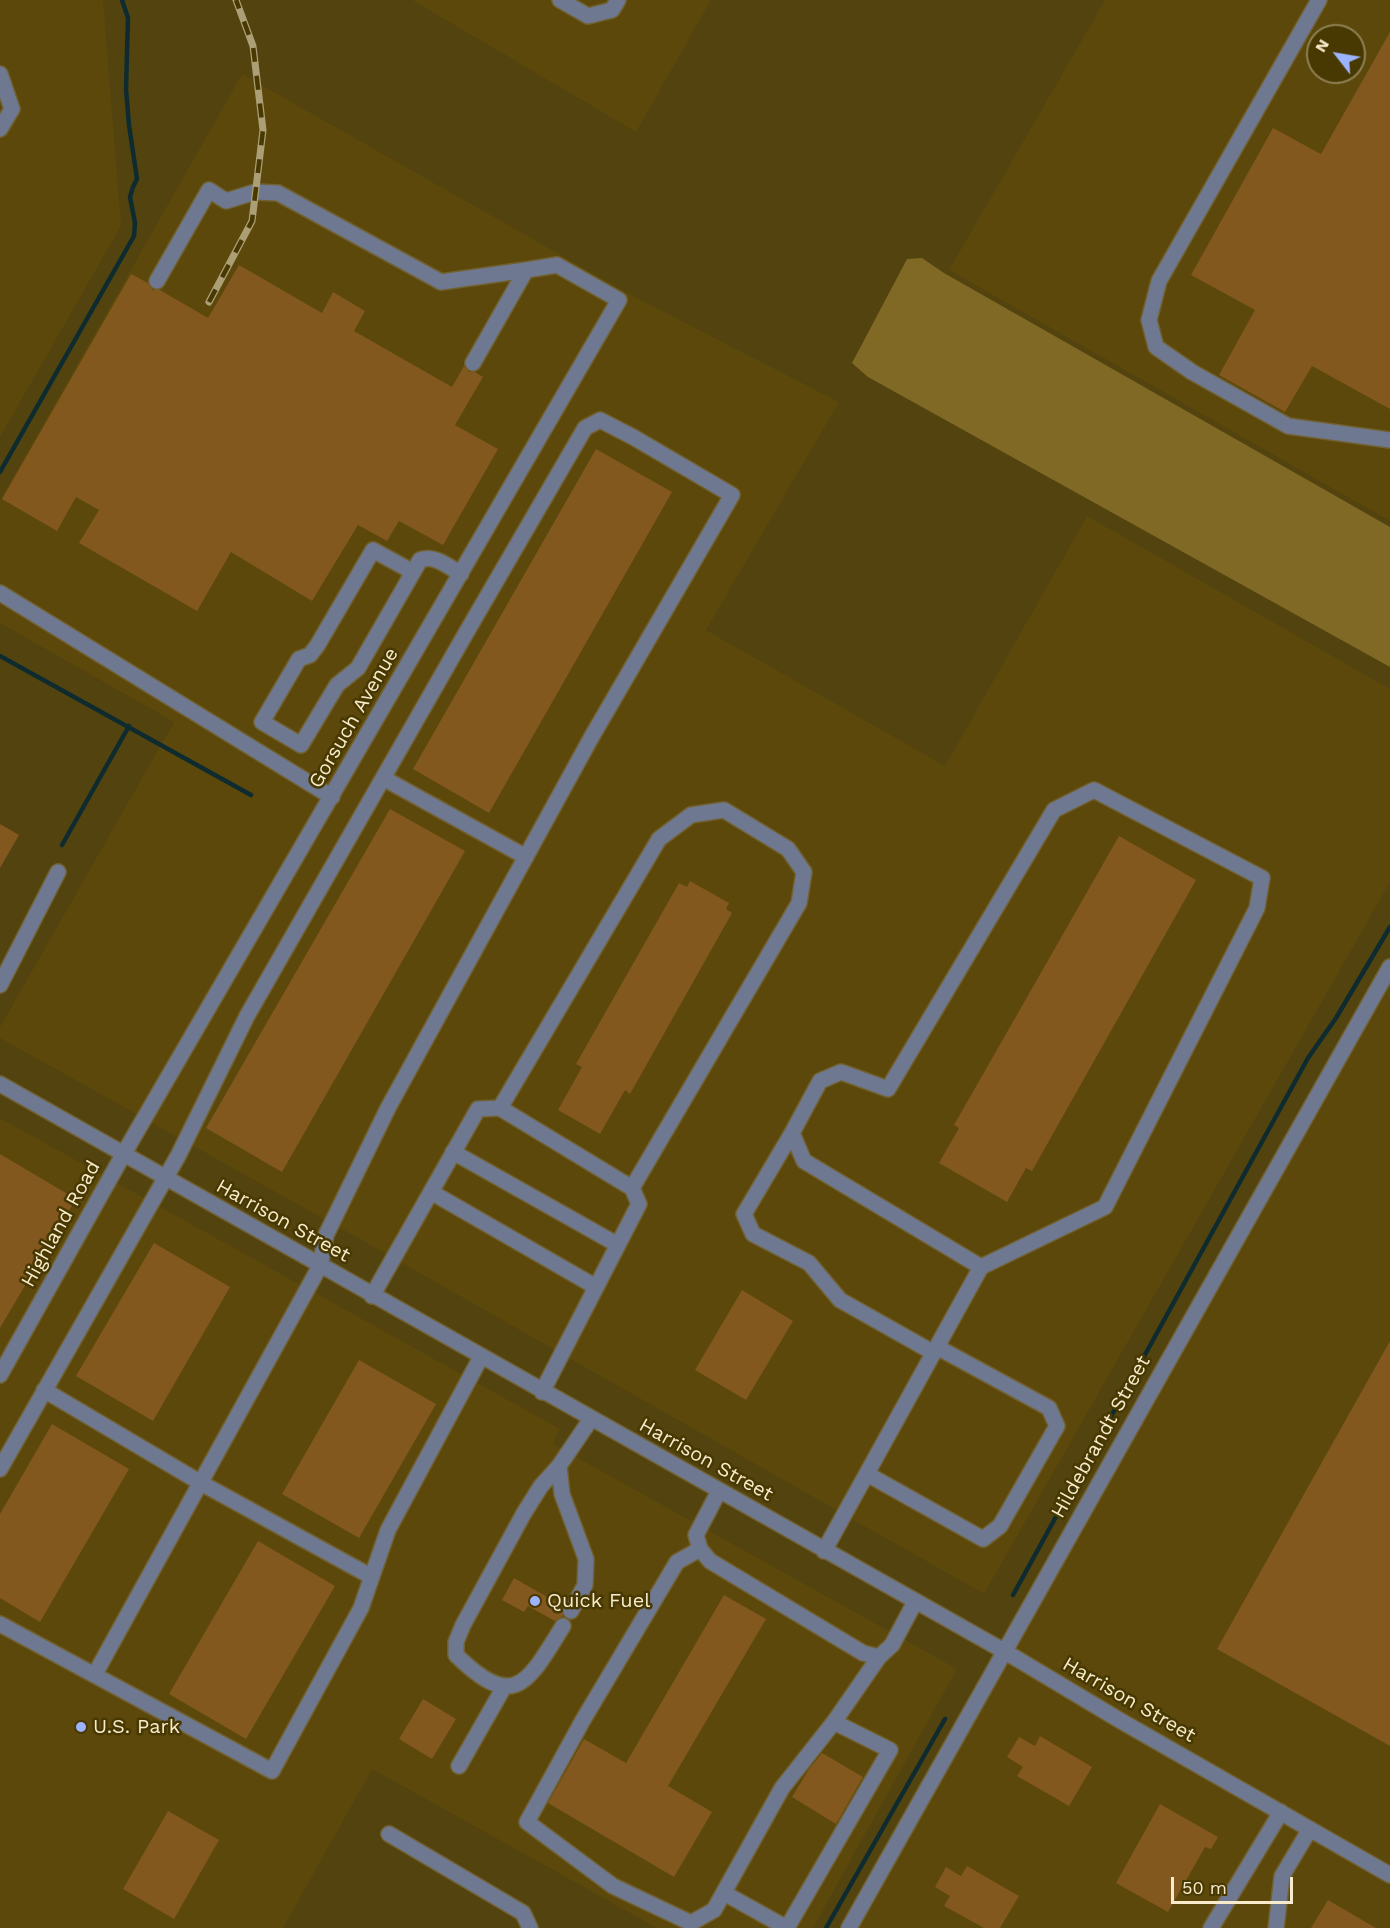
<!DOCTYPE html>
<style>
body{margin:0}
#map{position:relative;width:1390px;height:1928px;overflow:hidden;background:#53430f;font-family:"Work Sans",sans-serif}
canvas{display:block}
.north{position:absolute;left:1306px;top:24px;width:60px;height:60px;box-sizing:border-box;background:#483801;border:2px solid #8e8052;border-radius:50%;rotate:301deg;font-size:16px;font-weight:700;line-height:24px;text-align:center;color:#f7ebcb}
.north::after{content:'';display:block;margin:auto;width:21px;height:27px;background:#9cb4fd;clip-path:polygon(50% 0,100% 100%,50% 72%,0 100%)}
.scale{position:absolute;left:1171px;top:1877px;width:122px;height:27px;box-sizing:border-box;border:3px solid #f7ebcb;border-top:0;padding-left:8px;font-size:18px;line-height:21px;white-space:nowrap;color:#f7ebcb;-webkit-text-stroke:4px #483801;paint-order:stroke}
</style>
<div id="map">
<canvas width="1390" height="1928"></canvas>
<div class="north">N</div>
<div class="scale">50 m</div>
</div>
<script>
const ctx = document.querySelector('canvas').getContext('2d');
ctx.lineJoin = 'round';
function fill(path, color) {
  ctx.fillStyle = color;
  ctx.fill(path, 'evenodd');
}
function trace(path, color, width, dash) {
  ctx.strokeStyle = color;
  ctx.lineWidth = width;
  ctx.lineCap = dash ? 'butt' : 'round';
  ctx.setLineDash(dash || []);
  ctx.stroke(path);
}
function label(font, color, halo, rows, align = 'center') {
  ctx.font = font + ' "Work Sans",sans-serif';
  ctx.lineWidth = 5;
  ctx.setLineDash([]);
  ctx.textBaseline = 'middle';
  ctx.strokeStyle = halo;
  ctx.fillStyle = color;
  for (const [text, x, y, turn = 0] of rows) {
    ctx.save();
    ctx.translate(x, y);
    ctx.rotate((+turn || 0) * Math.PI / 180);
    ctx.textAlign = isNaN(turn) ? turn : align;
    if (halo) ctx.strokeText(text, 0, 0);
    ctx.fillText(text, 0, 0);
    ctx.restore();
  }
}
const built = new Path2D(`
 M0,0H103L121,226L0,437Z
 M412,0H711L636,132Z
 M1105,0H1390V521L949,270ZM1318,36H1354V72H1318Z
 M242,74L633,296L839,402L706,630L945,766L1087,516L1390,689V882L984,1594L358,1238L0,1038V1027L174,722L0,623V500Z
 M1390,985V1928H859L982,1708Z
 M0,1118L560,1429L553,1444L957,1669L813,1928H657L372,1769L283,1928H0Z`);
const forest = new Path2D(`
 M922,258L944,273L1390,527V667L868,377L852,363L907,259Z`);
const stream = new Path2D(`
 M0,472L134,236L135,223L130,197L133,187L137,179L129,125L126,89L128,18L122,0
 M0,656L251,795
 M62,845L129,726
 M1013,1595L1308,1058L1336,1018L1390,927
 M826,1928L945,1719`);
const building = new Path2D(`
 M1390,32V409L1312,366L1285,412L1219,375L1255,310L1191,275L1273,128L1321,154Z
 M239,265L322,313L333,292L365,311L354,331L452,387L464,366L469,372H475L483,377L455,425L498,449L443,545L399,521L387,541L358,525L312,601L231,552L197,611L79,543L99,510L76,497L57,531L2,499L131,274L148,283L153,290H160L208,318Z
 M596,449L672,492L489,813L413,769Z
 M390,809L465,851L282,1172L206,1128Z
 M0,824L19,835L0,868Z
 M1119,836L1196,880L1032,1171L1026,1168L1007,1202L939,1163L959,1128L954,1125Z
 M690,881L729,903L726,909L732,913L630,1094L625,1090L600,1134L558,1110L582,1067L576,1064L679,883L687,887Z
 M0,1154L76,1199L0,1328Z
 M154,1243L230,1287L153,1421L76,1376Z
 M742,1290L793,1321L746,1400L695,1370Z
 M1390,1341V1746L1217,1649Z
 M359,1360L436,1404L359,1538L282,1494Z
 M52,1424L129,1469L40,1622L0,1598V1514Z
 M258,1541L335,1586L246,1739L169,1694Z
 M514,1578L563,1606V1616L555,1621L528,1606L524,1612L502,1600Z
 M724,1595L766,1619L668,1786L712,1812L674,1877L548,1803L584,1739L626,1763Z
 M423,1699L456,1719L432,1759L399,1739Z
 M1040,1736L1092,1767L1069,1806L1017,1776L1023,1767L1007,1757L1019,1737L1035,1746Z
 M822,1753L863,1777L836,1824L792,1797L809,1769Z
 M1160,1804L1218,1837L1211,1849L1205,1847L1168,1912L1116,1883Z
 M168,1811L219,1840L174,1919L123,1889Z
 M967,1866L1019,1896L1000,1928H984L944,1906L950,1896L935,1887L946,1867L961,1876Z
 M1328,1900L1376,1928H1311Z`);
const minor = new Path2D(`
 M560,0L588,16L612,10L618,0
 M1319,0L1159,281L1149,320L1156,347L1192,372L1288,426L1390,440
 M0,74L12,109L0,129
 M157,281L209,190L226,201L255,192L278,193L441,282L526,270
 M413,572L373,550L317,646L310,655L299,659L262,722L301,745L337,685L358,668L420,560C434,554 449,567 461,574
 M0,593L332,797
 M383,778L526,857
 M0,985L58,872
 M0,1084L1004,1651L1121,1721L1390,1875
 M500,1108L659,839L691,815L724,810L788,849L804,872L799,903L632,1188
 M792,1133L744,1214L753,1234L809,1263L840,1300L934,1353
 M453,1152L618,1245
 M431,1192L596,1287
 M372,1296L478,1109L500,1108L632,1188L639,1204L542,1392
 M0,1375L123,1155L619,300L557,265L526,270L473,363
 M44,1390L201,1483L372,1577
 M559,1466L562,1494L586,1559L585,1585L571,1611
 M0,1469L178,1156L247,1016L466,633L585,428L600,420L633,437L732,495L591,738L388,1108L326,1235L320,1266L95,1674
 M867,1474L983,1539L1000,1526L1057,1426L1049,1408L937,1347
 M719,1491L696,1535L700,1549L710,1561L863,1653L879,1657L892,1645L915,1602
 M700,1549L677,1562L583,1720L527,1822L613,1886L691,1923L714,1910L782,1788L834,1722
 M824,1551L981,1267L1105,1207L1257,908L1262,878L1094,790L1054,810L888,1089L841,1072L820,1081L792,1133L804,1161L981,1267
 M0,1624L272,1771L361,1608L388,1530L481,1357
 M563,1626C528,1682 515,1713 456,1655V1642L463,1625L524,1513L541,1486L559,1466L591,1419
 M459,1766L504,1687
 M389,1834L523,1913L530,1928
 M724,1893L787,1928L890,1750L834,1722L879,1657
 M849,1928L1390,967
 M1211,1928L1281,1812
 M1276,1928L1282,1876L1310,1829`);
const rail = new Path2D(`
 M209,302L252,221L263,130L253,46L236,0`);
const markers = [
 [535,1601,6,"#9cb4fd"],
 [81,1727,6,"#9cb4fd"]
];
const streetNames = [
 ["Gorsuch Avenue",354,718,-60],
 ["Harrison Street",283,1221,29],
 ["Highland Road",61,1224,-61],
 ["Hildebrandt Street",1101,1437,-61],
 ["Harrison Street",706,1460,29],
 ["Harrison Street",1129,1700,30]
];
const poiNames = [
 ["Quick Fuel",547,1601],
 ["U.S. Park",93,1727]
];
fill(built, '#5b480a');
fill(forest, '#806925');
trace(stream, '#0e2c30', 4.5);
fill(building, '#82581f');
trace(minor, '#716131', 18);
trace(minor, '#6f7891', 15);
trace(rail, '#ac9f75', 7);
trace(rail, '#483801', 4.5, [14]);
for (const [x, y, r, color] of markers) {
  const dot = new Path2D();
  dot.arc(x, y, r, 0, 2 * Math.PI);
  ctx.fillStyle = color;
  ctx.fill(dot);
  trace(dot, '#483801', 2);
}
label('20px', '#f7ebcb', '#483801', streetNames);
label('20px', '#f7ebcb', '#483801', poiNames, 'left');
</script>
